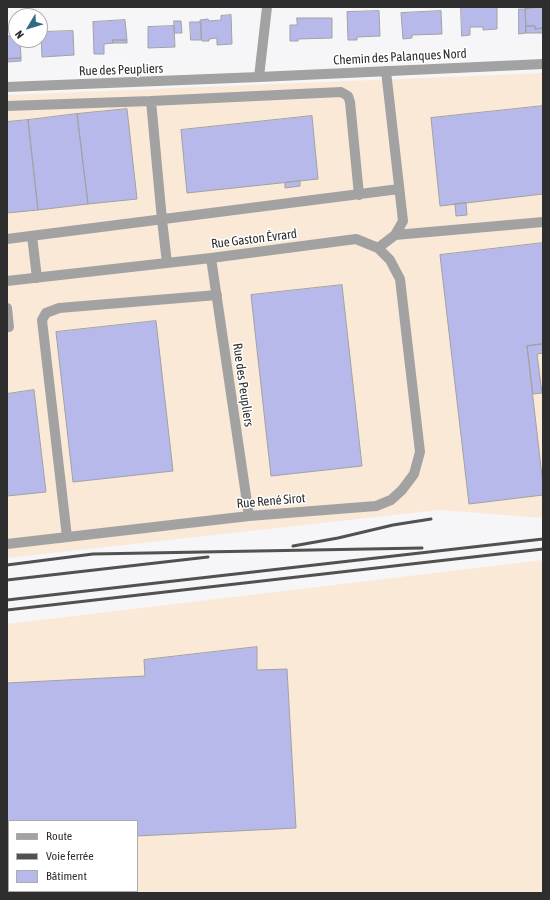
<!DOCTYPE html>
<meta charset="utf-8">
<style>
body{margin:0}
#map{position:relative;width:550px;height:900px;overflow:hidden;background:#f6f6f8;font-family:"Asap Condensed",sans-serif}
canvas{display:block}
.frame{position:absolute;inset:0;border:8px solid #2e2e2e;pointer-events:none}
.legend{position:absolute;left:8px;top:820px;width:130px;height:72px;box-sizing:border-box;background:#fff;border:1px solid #ababab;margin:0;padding:5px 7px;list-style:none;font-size:12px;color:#2e2e2e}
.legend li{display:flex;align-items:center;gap:8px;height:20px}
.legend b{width:20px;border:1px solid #ababab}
.north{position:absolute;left:8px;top:8px;width:40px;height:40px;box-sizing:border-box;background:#fff;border:1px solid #ababab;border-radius:50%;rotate:232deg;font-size:11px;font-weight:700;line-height:16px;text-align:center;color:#2e2e2e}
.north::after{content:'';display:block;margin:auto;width:14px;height:18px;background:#326a84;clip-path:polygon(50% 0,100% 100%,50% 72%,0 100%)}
</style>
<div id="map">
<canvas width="550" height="900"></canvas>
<div class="frame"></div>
<ul class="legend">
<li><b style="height:5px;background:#a3a2a2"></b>Route</li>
<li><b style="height:5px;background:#515151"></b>Voie ferrée</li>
<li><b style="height:11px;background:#b8b9eb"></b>Bâtiment</li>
</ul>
<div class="north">N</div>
</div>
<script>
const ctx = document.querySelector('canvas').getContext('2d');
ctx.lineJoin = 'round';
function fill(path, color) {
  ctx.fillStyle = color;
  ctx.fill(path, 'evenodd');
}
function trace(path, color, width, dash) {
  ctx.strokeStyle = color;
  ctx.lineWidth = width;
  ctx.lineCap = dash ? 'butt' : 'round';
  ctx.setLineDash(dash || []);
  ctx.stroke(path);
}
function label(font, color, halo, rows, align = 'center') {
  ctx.font = font + ' "Asap Condensed",sans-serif';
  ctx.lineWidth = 3;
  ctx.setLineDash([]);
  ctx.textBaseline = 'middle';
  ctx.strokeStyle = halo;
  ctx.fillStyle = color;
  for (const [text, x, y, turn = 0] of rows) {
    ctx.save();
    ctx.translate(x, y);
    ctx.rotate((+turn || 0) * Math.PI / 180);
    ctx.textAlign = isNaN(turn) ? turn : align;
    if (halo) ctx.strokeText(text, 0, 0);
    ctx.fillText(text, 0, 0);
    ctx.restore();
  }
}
const industrial = new Path2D(`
 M543,73V518L439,510L7,558V95Z
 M543,560V893H7V624ZM9,821H137V891H9Z`);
const building = new Path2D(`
 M461,7H497V29L483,30V27H470V35L462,36Z
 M543,8V28L535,29V26H526L525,9Z
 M519,9H525L526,33L519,34Z
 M379,11L380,36L357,37V40H348L347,12Z
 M441,11L442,34L412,35V38L403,39L401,13Z
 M231,15L232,44L217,45V38L209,39V41H202L200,20L208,19L209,21L221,20V16Z
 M297,18H332V38L298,39V41H290V25H297Z
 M125,20L127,40H113V43L104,44V54H94L93,22Z
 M174,21H181L182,33H175Z
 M190,22H201V40H191Z
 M174,26L175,47L148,48V27Z
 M526,26H535V29L543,28V33H526Z
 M73,31L74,55L42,57L41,32Z
 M7,36H16V40H20L21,58L7,59Z
 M113,40H127V43H113Z
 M21,58V61L7,62V59Z
 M543,106V194L440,206L431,118Z
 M127,109L137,199L88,204L77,114Z
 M77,114L88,204L38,210L28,120Z
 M312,116L318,179L187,193L181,130Z
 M28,120L38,210L7,213V122Z
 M300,181V186L285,188V183Z
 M466,203L467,215L456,216L455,204Z
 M543,243V344L527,346L543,485V495L469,504L440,255Z
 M342,285L362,466L271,476L251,295Z
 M156,321L173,471L73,482L56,332Z
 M543,344V353L537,354L542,393L533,394L527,346Z
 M34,390L46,492L7,496V394Z
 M257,647V670L287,669L296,828L137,836V821H9V843H7V683L145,676L144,660Z`);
const minor = new Path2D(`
 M259,77L267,7
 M7,87L259,77L543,64
 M7,106L151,101
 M395,235L543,222
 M32,236L37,278
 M7,239L399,189
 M378,248L395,235L403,221L386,71
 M211,258L249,516
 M167,263L162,220L151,101L341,92L348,96L350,102L359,195
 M7,281L211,258L356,239L378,248L390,260L400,279L420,452L414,474L402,490L391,500L376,506L249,516L7,544
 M7,308L9,327H7
 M67,537L42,320L46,313L59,308L217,295`);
const rail = new Path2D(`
 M293,546L338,538L393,525L431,519
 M7,565L93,554L422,548
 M7,580L208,557
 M7,600L543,539
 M7,610L543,549`);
const streetNames = [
 ["Chemin des Palanques Nord",400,57,-3],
 ["Rue des Peupliers",121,70,-2],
 ["Rue Gaston Évrard",254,239,-7],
 ["Rue des Peupliers",243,385,82],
 ["Rue René Sirot",271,501,-5]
];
fill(industrial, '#fae9d7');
fill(building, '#b8b9eb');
trace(building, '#a2a2a3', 1);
trace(minor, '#a3a2a2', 10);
trace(rail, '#515151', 3);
label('13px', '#2e2e2e', '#fff', streetNames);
</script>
